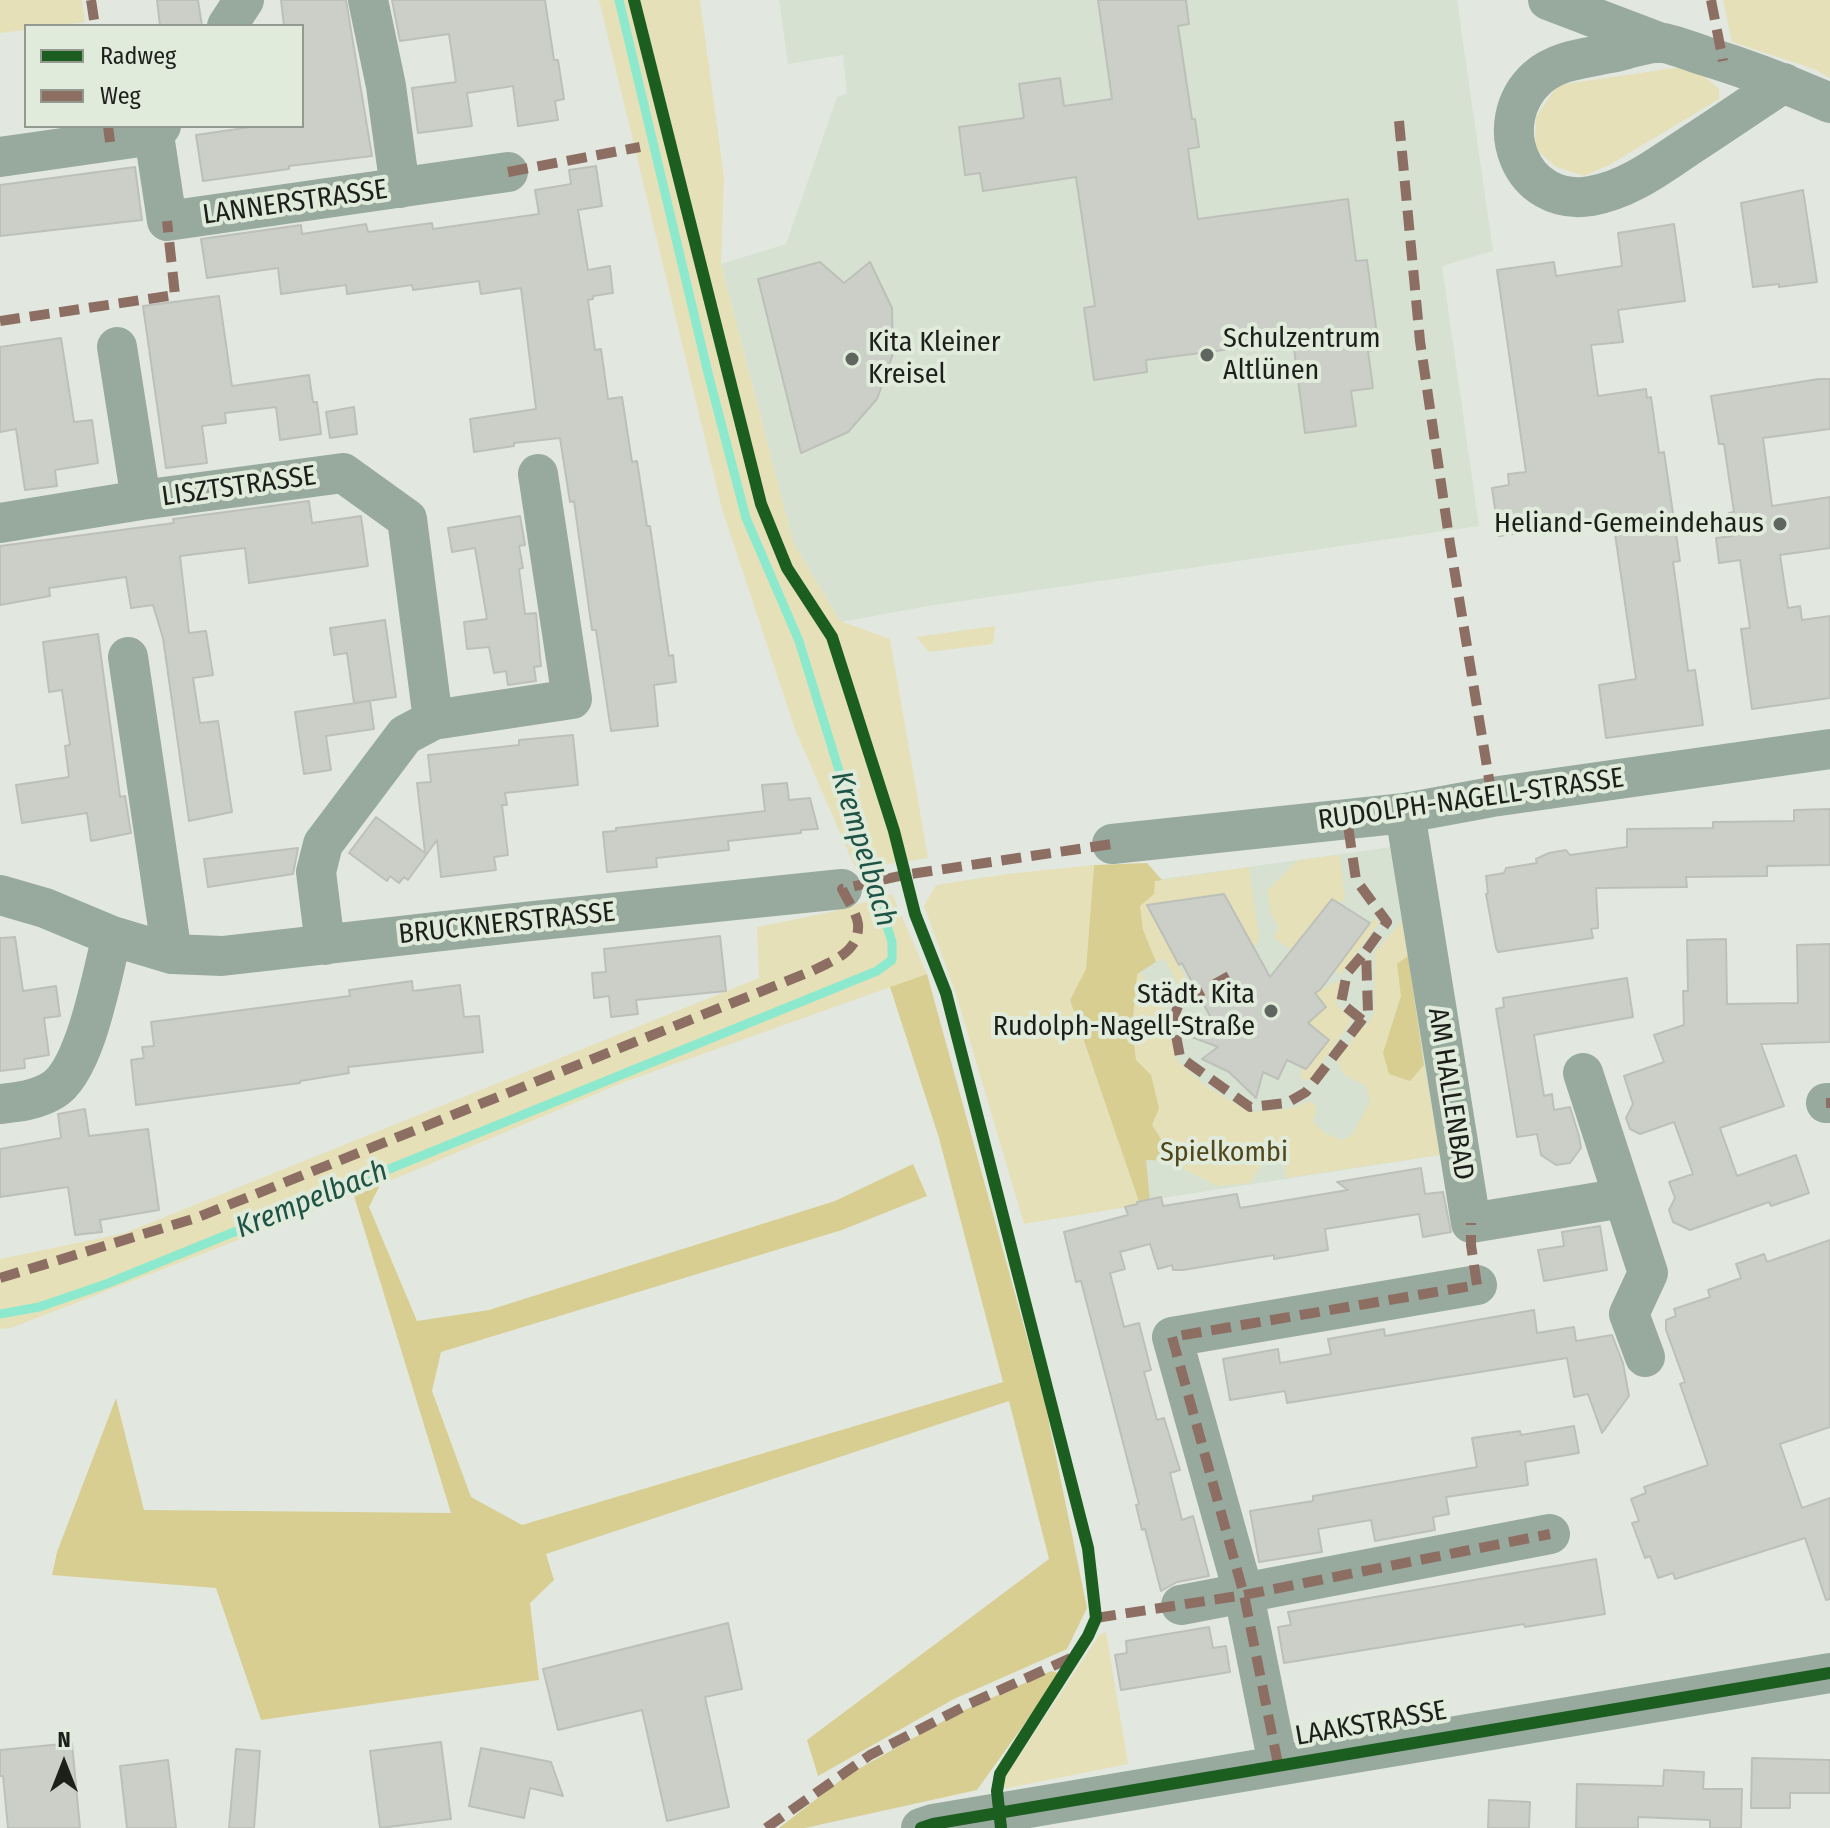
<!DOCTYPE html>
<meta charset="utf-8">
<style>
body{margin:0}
#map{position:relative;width:1830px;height:1828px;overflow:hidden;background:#e2e8e0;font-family:"Fira Sans Condensed",sans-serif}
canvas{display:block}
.legend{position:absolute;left:24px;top:24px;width:280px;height:104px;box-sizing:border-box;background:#e1ebdc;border:2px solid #92998e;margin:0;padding:10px 14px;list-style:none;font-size:24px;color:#1c1f1a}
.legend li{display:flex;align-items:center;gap:16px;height:40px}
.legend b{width:40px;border:2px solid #92998e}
.north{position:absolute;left:24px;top:1724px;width:80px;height:80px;-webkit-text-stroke:6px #e1ebdc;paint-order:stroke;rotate:0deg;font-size:22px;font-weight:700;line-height:32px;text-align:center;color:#1c1f1a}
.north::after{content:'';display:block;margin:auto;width:28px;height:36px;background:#1c1f1a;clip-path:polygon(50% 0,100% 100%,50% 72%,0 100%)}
</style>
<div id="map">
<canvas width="1830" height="1828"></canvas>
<ul class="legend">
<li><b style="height:10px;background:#1b5e20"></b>Radweg</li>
<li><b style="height:10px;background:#8d6e63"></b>Weg</li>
</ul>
<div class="north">N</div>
</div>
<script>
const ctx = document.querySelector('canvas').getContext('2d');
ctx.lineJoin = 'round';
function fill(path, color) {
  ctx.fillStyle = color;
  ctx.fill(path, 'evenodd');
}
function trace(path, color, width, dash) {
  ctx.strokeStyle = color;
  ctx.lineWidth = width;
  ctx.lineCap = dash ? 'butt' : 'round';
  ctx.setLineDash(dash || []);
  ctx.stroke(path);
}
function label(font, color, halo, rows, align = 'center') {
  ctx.font = font + ' "Fira Sans Condensed",sans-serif';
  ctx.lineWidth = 8;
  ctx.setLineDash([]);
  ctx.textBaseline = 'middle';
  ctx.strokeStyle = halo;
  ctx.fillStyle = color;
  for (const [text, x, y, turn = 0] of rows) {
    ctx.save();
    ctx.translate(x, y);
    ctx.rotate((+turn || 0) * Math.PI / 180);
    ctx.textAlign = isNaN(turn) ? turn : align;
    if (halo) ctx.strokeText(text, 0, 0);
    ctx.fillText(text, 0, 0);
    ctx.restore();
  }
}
const built = new Path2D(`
 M779,0H1457L1493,251L1442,266L1479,526L928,606L841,622L793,542L721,264L786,244L837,97L847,94L843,55L788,64Z
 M1391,847L1440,1155L1150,1200L1112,886Z`);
const green = new Path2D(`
 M0,0H82L85,22L54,26H26V30L0,33Z
 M599,0H700L724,178L721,264L793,542L840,621L890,639L928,858L856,869L796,732L722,509Z
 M1723,0H1830V78L1814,69L1732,42Z
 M1681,67L1704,76L1719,89V99L1611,164L1584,176L1556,167L1535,148L1536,117L1558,85Z
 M995,626L993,644L929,652L916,637Z
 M1340,855L1345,900L1337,902L1331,899L1292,950L1273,937L1279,928L1271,913L1267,891L1298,860Z
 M1094,865L1086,969L1070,1000L1140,1205L1024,1224L956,994L924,906L936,885L1007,874Z
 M1249,867L1259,938L1254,948L1224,894L1147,905L1194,993H1177L1163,1006L1177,1060L1203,1084L1249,1112L1288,1109L1309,1101L1317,1106L1313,1122L1325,1133L1341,1140L1351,1136L1370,1102L1366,1086L1345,1075L1337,1062L1360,1027H1365L1374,1014L1375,952L1402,921L1408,956L1398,964L1401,996L1393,1019L1389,1074L1409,1081L1424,1065L1440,1155L1286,1178L1285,1161L1265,1159L1250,1183L1218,1186L1185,1170L1175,1161L1152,1124L1159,1108L1151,1075L1136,1060L1132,1028L1137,974L1141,972L1155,999L1179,986L1164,958L1156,962L1143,930L1140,906L1155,881Z
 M892,894L927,974L624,1082L380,1185L11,1328L0,1329V1259L125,1233L759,978L757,927L831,912Z
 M1374,919L1379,922L1341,974L1334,971Z
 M1339,980L1336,1004L1352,1020L1309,1081L1301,1078L1302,1067L1306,1069L1329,1040L1308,1023L1315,993Z
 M1106,1632L1128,1764L1003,1789L1002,1782L1099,1635Z`);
const forest = new Path2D(`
 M1147,863L1162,880L1155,881L1154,894L1140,906L1143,930L1156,962L1137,974L1132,1028L1136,1060L1151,1075L1159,1108L1152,1125L1175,1161L1146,1160L1150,1200L1140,1205L1070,1000L1086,969L1094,865Z
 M1408,956L1424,1065L1410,1081L1389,1074L1383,1053L1401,996L1397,964Z
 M927,974L1045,1403L1087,1608L1067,1649L954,1699L818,1776L807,1740L1049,1559L1009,1401L546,1554L554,1580L530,1603L539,1680L261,1720L216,1588L52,1575L57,1552L116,1398L144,1510L451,1513L354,1196L380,1185L369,1207L417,1321L489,1310L835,1201L913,1164L927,1196L842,1230L441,1352L432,1391L471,1497L522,1525L1003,1382L939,1138L890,987Z
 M1051,1671L1058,1673L1055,1681L977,1790L805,1828H779L846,1776L956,1714Z`);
const stream = new Path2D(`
 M0,1314L39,1307L106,1284L877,971L892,960V942L799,641L746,518L708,373L619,0`);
const building = new Path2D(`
 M157,0H198L202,26H160Z
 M281,0H346L372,156L289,166V169L203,181L196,135L258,126H302V26H284Z
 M392,0H545L554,60H558L564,99L555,101L558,120L518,126L513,86L467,93L472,126L418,133L412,88L456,82L449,34L400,41Z
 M1098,0H1186L1189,24L1178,26L1192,119H1195L1199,147L1188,149L1198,219L1348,199L1356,261L1367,260L1379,349L1368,351L1373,388L1351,391L1356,426L1305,433L1293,341L1146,360L1147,372L1094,380L1084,308L1095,306L1076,177L983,191L980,173L965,175L959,127L1024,118L1019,84L1060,78L1064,106L1112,99Z
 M596,166L602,206L578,210L588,270L610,266L613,293L593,296V299L588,300L595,350L601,349L608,399L622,397L632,462L637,461L647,526H650L669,656L673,655L676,682L654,685L658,726L611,731L596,630H592L574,501L570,502L560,438L514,443V446L474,452L470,419L536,409L521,288L481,294L479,281L413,290L412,285L347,294L346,285L281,294L278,268L207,278L201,239L301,225L302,234L366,224L368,232L432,223L433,229L539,214L535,190L571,184L569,170Z
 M135,167L142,220L0,236V185Z
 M1803,190L1817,282L1779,287V284L1753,287L1741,203Z
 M1674,224L1685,301L1618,310L1623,342L1591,345L1598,396L1646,389L1647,398L1651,397L1659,453L1664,452L1680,561L1673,562L1688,671L1695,670L1703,725L1606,738L1599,685L1636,679L1613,520L1499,536L1492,488L1509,485L1508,474L1526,472L1497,270L1554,262L1556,276L1622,266L1618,233Z
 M820,262L844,283L870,262L892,308L893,354L877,399L848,432L801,453L758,279Z
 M219,296L232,386L309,375L313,402H317L321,434L280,440L276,407L225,413L226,423L202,426L207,463L166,468L143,306Z
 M61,338L74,422L92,420L98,463L55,470L57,486L25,490L16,429L0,432V347Z
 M1819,379H1830V429L1763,438L1772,506L1830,497V548L1780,555L1788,608L1800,606L1802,620L1830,616V698L1752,709L1741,629L1750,628L1740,560L1719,563L1716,538L1732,536L1729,513L1734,512L1724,444H1719L1711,396Z
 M354,407L357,434L330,438L326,412Z
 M309,501L312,523L361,516L368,566L249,583L245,548L180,556L189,633L206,631L213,675L193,678L200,723L218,721L232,812L189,821L163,638L153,605L131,608L126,577L49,588L50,596L0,605V546L174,523L173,519Z
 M520,516L525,545L519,546L523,568L519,569L525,614L536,613L541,666L534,667L536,681L508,685L506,671L494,673L489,647L467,649L464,622L487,619L475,548L452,552L448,528Z
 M385,620L396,697L354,703L347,653L334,655L330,628Z
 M98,634L120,797L125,796L131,833L91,841L87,813L22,823L16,785L69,777L65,746L70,745L62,690L49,692L43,642Z
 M370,701L374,729L326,736L331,770L304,774L295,712Z
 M573,735L578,785L505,793L507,805H502L508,855L494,857L496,870L441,877L437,840L408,880L404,877L399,883L390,876L387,881L349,853L376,817L425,853L417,783L431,782L428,755L519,745V740Z
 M787,783L789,800L810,798L818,829L801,830V833L728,841L729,850L656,858L657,867L607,872L603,832L616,831V828L765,811L762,785Z
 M1830,809V865L1767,866V876L1686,877L1687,887L1596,888L1598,924V928L1591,929L1593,938L1498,952L1496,948L1486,894L1488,893L1486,876L1504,873L1506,868L1537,863L1536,859L1549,853L1566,850L1570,855L1627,847V829L1713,828V822L1794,821V810Z
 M298,848L293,874L208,887L204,859Z
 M1224,894L1270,977L1332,899L1370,923L1320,990L1315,993L1326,1007L1308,1023L1329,1040L1306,1069L1287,1060L1278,1079L1263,1072L1256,1098L1229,1072L1202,1059L1218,1047L1184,1034L1211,1018L1182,963L1179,965L1147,905Z
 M720,936L726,991L636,1000L638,1014L611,1017L609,996L594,998L592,973L606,972L604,949Z
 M15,937L23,991L56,986L60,1016L44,1018L49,1055L24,1059L25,1068L0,1071V938Z
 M1726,939L1727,1004L1798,1003L1797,945L1830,944V1042L1761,1044L1784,1106L1720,1128L1737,1176L1796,1155L1809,1193L1771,1206L1769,1202L1690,1230L1673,1222L1669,1210L1675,1198L1669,1182L1693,1174L1674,1122L1640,1134L1630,1129L1626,1118L1633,1104L1624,1076L1664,1062L1654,1035L1684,1025L1683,991H1688L1687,940Z
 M1627,978L1633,1017L1534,1035L1544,1096L1552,1094L1554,1110L1570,1107L1579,1136L1581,1148L1570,1163L1556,1165L1541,1155L1537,1134L1517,1137L1496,1009L1504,1007L1503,998Z
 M412,981L413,991L460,985L464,1017L479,1016L483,1052L348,1067L349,1073L300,1081V1083L136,1105L131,1060L144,1058L142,1047L154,1046L151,1022L350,996L349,990Z
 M85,1109L89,1136L148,1129L159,1210L100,1220L102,1232L75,1235L68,1187L0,1197V1149L61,1138L58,1114Z
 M1421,1168L1425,1194L1443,1192L1451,1232L1423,1237L1419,1214L1325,1229L1328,1250L1274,1259V1255L1183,1270H1173L1172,1265L1158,1269L1150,1244L1120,1252L1125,1269L1110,1273L1124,1327L1139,1323L1151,1370L1144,1372L1157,1420L1164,1418L1180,1470L1170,1473L1182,1520L1193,1516L1209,1576L1177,1582L1161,1591L1145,1529L1142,1530L1136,1505L1139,1504L1081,1281L1076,1282L1064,1232L1128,1215L1125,1207L1138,1204L1137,1202L1161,1197L1163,1206L1237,1194L1240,1208L1348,1190L1337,1182Z
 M1600,1226L1607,1270L1544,1281L1538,1250L1564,1246L1562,1232Z
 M1830,1240V1427L1780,1444L1802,1508L1830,1498V1599L1826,1600L1805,1538L1675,1579L1673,1573L1658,1578L1650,1556L1645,1558L1632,1523L1639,1521L1631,1499L1646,1493L1644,1487L1708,1465L1680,1384L1685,1382L1666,1330V1320L1676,1316L1674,1309L1710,1297L1708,1290L1741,1278L1736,1264L1764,1254L1767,1262Z
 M1534,1310L1537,1333L1574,1327L1576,1341L1612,1335L1623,1363L1629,1396L1602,1433L1588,1394L1574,1397L1567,1358L1287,1403L1285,1391L1230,1400L1223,1359L1278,1349L1280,1363L1331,1354L1328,1339L1384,1329L1385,1336Z
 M1574,1426L1579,1453L1525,1462L1528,1485L1446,1497L1449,1514L1433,1517L1435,1530L1375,1541L1371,1520L1318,1529L1322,1552L1259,1562L1250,1511L1313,1501V1496L1477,1467L1472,1438L1520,1431L1521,1435Z
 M1596,1559L1605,1614L1525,1627L1524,1624L1284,1663L1278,1627L1291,1625L1288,1612Z
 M728,1623L742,1689L705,1697L729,1807L667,1821L642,1710L558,1730L543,1669Z
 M1209,1627L1213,1648L1226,1646L1230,1672L1121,1690L1115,1655L1127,1653L1126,1641Z
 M441,1742L451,1819L380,1828L370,1751Z
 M72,1743L80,1828H8L3,1776H0V1750Z
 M481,1748L551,1762L563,1796L530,1788L524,1818L469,1806Z
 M236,1749L260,1751L254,1828H229Z
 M1752,1758L1830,1760V1793H1790V1808H1751Z
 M168,1760L176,1828H127L120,1766Z
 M1664,1770L1704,1772L1703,1789H1742L1741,1828H1710V1820L1638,1817V1828H1576L1577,1784L1663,1786Z
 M1489,1800L1530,1802L1529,1828H1488Z`);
const minor = new Path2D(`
 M368,0L386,86L400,188
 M1548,0L1661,43
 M227,26L244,0
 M1784,83C1753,103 1723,124 1692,144C1660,165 1630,189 1591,196C1520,208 1489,122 1537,78C1557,60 1586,58 1611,53C1626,50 1649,41 1664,43C1678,46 1692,52 1705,56C1748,69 1789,85 1830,103
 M154,135L167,221L508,172
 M0,157L154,135L161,126
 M117,347L141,500
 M0,523L141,500L343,473L407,519L433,720L405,735L323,844L316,872L325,945
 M128,657L172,954
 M433,720L572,699L538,474
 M1405,813L1471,1223L1623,1198
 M1112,844L1405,813L1492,797L1830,749
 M0,895L45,908L112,936L172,954L222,956L523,922L842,889
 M1583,1073L1648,1273L1629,1314L1645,1357
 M1826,1103H1830
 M0,1104C19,1102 37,1100 53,1090C86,1070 102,974 112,936
 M1181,1605L1550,1534
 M1278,1764L1244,1595L1172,1337L1477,1285
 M921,1828L933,1824L1830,1673`);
const quiet = new Path2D(`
 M91,0L95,26
 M1711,0L1723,61
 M1399,121L1420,341L1450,544L1492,797
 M108,126L110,142
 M508,172L640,147
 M0,321L175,295L167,221
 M1229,976L1179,1004L1173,1019L1180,1057L1250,1107L1287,1103L1306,1092L1368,1012L1366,951L1387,922L1356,880L1347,819
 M1362,1020L1341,1003L1347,973L1366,951
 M1826,1103H1830
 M0,1278L196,1218L812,971C832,961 860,952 858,924C857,914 847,899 842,889L904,875L1112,844
 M1096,1618L1244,1595L1550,1534
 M1278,1764L1244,1595L1172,1337L1477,1285L1471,1245V1223
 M766,1828L870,1755L967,1705L1073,1657`);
const cycleway = new Path2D(`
 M634,0L761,504L787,568L832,637L894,831L915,914L946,993L1088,1548L1096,1618L1088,1636L1000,1774L997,1791L1001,1828
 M921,1828L933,1824L1830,1673`);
const markers = [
 [1207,355,8,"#61655f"],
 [852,359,8,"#61655f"],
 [1780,524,8,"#61655f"],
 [1271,1011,8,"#61655f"]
];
const streetNames = [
 ["LANNERSTRASSE",295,203,-8],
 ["LISZTSTRASSE",239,487,-8],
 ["RUDOLPH-NAGELL-STRASSE",1471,800,-8],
 ["BRUCKNERSTRASSE",507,924,-6],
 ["AM HALLENBAD",1450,1094,81],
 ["LAAKSTRASSE",1371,1724,-10]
];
const poiNames = [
 ["Schulzentrum",1223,339],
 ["Altlünen",1223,371],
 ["Kita Kleiner",868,343],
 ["Kreisel",868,375],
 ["Heliand-Gemeindehaus",1764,524,"right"],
 ["Städt. Kita",1255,995,"right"],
 ["Rudolph-Nagell-Straße",1255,1027,"right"]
];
const parkNames = [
 ["Spielkombi",1224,1153]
];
const waterNames = [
 ["Krempelbach",863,849,73],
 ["Krempelbach",312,1200,-22]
];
fill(built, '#d6e1d1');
fill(green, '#e5e0b8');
fill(forest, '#d8ce92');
trace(stream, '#8de9ce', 9);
fill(building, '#cccfc8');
trace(building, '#bdc0b9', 2);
trace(minor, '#98a99d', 40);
trace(quiet, '#8d6e63', 10, [20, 10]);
trace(cycleway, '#1b5e20', 12);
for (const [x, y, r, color] of markers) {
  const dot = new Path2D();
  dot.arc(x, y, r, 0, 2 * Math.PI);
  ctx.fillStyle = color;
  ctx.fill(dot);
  trace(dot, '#e1ebdc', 3);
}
label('28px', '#1c1f1a', '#e1ebdc', streetNames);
label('28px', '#1c1f1a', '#e1ebdc', poiNames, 'left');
label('28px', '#51481d', '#e1ebdc', parkNames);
label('italic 30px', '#1e5445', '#e1ebdc', waterNames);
</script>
